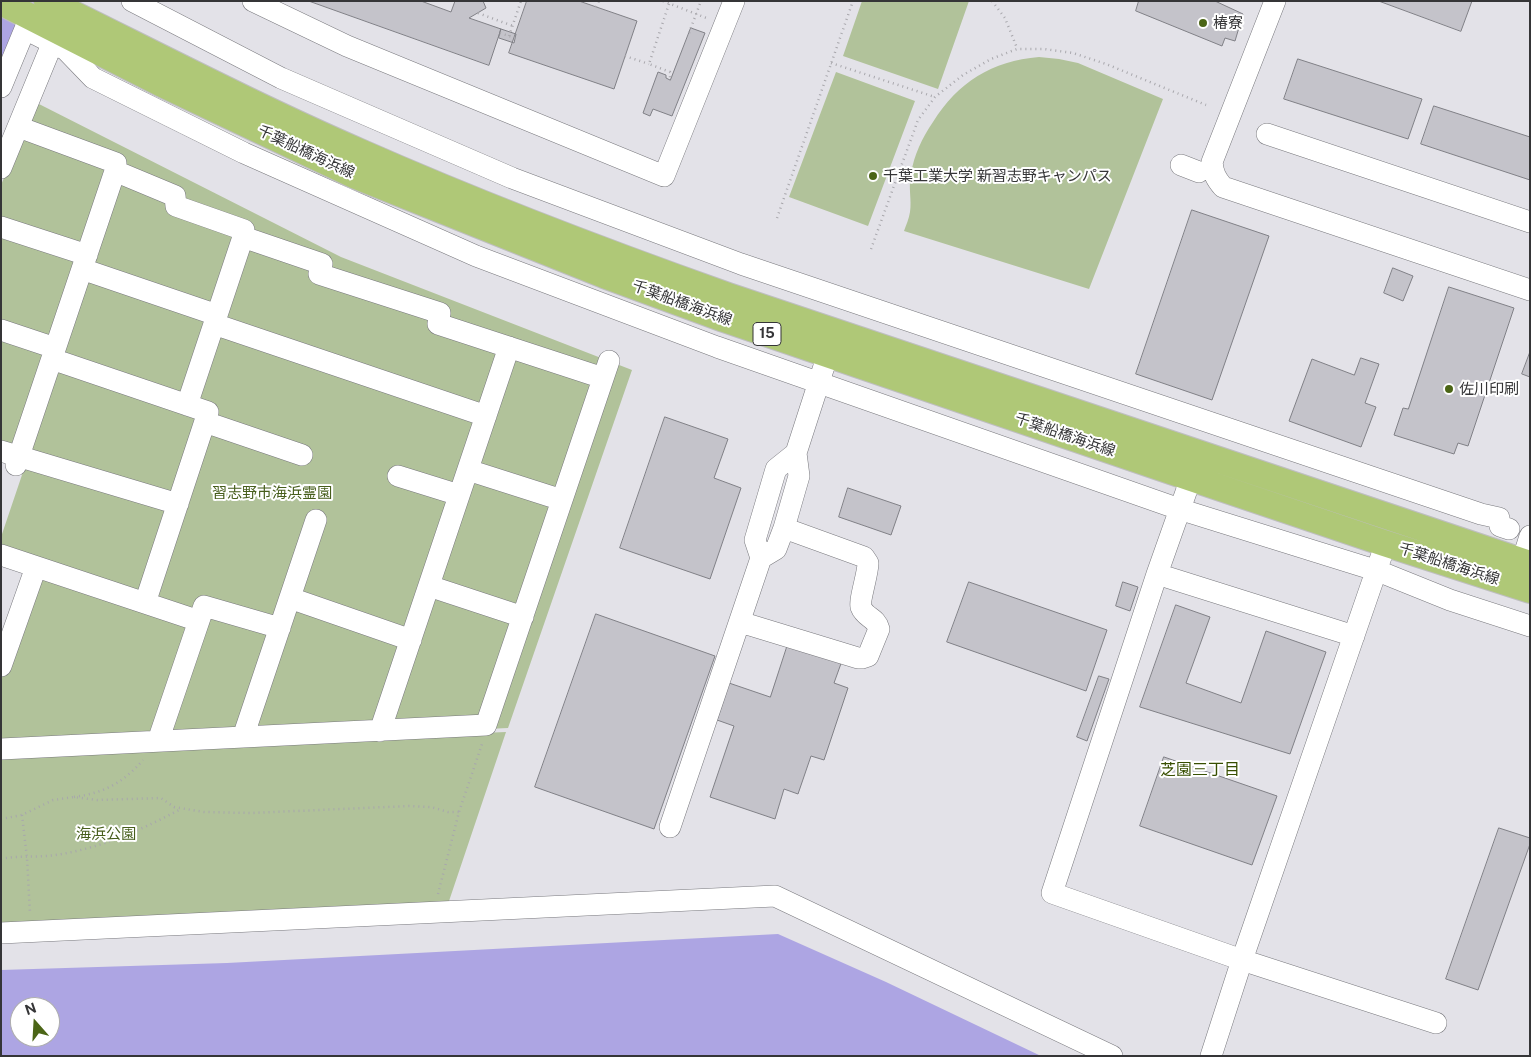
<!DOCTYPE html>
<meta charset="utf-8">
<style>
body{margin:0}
#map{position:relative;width:1531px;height:1057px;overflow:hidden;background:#e3e2e8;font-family:"Public Sans",sans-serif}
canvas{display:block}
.frame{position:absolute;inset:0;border:2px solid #353537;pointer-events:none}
.north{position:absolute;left:10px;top:997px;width:50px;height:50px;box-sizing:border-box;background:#fff;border:1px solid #aeaeaf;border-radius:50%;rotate:341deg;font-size:14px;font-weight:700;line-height:20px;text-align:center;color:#353537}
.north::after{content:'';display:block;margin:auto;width:18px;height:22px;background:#4b6516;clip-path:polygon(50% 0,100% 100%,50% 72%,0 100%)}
</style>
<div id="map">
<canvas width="1531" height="1057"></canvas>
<div class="frame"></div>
<div class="north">N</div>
</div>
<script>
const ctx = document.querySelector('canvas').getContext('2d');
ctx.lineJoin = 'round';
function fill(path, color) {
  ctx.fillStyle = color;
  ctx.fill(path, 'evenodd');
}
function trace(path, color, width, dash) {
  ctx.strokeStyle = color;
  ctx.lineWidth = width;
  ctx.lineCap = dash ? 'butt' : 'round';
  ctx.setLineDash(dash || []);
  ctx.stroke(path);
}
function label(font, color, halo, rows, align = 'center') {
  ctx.font = font + ' "Public Sans","Noto Sans JP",sans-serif';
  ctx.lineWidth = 4;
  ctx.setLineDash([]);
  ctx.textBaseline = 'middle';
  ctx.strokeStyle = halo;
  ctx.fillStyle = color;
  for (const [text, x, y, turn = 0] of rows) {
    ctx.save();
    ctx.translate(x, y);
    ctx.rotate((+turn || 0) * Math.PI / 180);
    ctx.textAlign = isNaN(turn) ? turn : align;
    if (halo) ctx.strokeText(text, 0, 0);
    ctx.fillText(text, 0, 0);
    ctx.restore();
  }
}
const green = new Path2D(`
 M862,1H969L938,89L843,56Z
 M1039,57L1059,59L1078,63L1163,99L1089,289L904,231C906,225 909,219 910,212C912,200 908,187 911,174C914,155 922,138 933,122C958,82 992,61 1039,57Z
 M836,72L915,101L868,226L789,197Z
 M35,102L341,257L632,370L508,728L1,751V659L36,560L1,549V537L23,472L1,460V185Z
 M506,732L448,904L1,924V753Z`);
const water = new Path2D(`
 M1,1H30L1,67Z
 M778,934L886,982L1041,1056H1V970L227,963ZM20,1007H50V1037H20Z`);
const building = new Path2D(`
 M309,1H421L451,12L455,1H483L486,8L469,18L501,29L489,65Z
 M527,1H579L637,21L614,89L509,53Z
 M1139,1H1215L1243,14L1235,41L1225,38L1222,46L1136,11Z
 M1379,1H1472L1461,31Z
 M691,28L705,33L672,116L653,109L650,116L643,113L658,72L666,75V78L670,80Z
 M501,29L516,34L514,43L499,38Z
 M1298,59L1422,99L1408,139L1284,99Z
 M1434,106L1530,137V180L1421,144Z
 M1192,210L1269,236L1212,400L1136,374Z
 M1393,268L1413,276L1403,301L1384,293Z
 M1449,287L1514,308L1468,446L1458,443L1454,454L1394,435L1403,408L1408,409Z
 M1530,352V377L1522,374Z
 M1361,358L1379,364L1365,403L1376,407L1361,447L1289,421L1312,359L1354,375Z
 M665,417L728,439L714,478L741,488L710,579L620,548Z
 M848,488L901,506L891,535L839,517Z
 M969,582L1107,630L1086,691L947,642Z
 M1123,582L1138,587L1130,611L1116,606Z
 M1176,605L1210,617L1186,683L1241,703L1266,631L1326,652L1290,754L1140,707Z
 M596,614L715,656L654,829L535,787Z
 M789,641L843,658L834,683L848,688L824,760L811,756L798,794L784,789L775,819L710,797L734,726L717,720L729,683L770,697Z
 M1099,676L1109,679L1087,741L1077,737Z
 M1164,757L1277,796L1252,865L1140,826Z
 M1499,828L1530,838V844L1478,990L1446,979Z`);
const path = new Path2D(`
 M663,1L709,19
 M992,1L1005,18L1017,48
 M669,4L649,64L670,72V80
 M596,7L599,1
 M478,13L513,26
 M500,33L515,38
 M689,33L701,1
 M509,36L521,1
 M625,56L649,64
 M831,63L935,97
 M777,218L853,1
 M871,249L918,120L935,97L963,75L991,59L1017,49H1044L1073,53L1106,64L1206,105
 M74,797C104,793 123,783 143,760
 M22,815L27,858L30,913
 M1,819L22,815L53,800L74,797L97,800L161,798L174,807L204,812L251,813L409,806L431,807L448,812H459
 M1,859C18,855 37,858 55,855C99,849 141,830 181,809
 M438,894L459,812L482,744`);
const minor = new Path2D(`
 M132,1L281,78L512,178L741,264L1481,514L1499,518L1500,526L1509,529
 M253,1L347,46L664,176L734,1
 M1275,1L1212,162C1213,173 1216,179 1223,187L1530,290
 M1,87L25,29L66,50L93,78L244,153L476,256L717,347L1179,509L1378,571L1450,600L1530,626
 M24,129L116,163L115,171L175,196L176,206L244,230L243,237L322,264L319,274L440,313L438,324L603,378
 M1267,134L1530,222
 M1181,165L1199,172
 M1,168L57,32
 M1,227L87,255
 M82,269L217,315
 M214,324L486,416
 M1,330L55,348
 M52,359L208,412L145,603
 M187,405L243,237
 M205,422L302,455
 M1,451L178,504
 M16,465L115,171
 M468,470L562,500
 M398,476L459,495
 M1191,478L1157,574L1052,893L1242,960L1436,1023
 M1,555L199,621
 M761,558L776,549L784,528L799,476L796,453L828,354
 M1157,574L1354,636
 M1523,577L1522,562L1530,536
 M429,586L523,617
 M290,598L411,640
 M740,622L858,658H862L868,656L879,629C876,617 865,618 861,607C859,600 868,574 868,563L864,557L784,528
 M1,666L36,567
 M380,731L509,347
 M243,737L316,520
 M158,741L204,606L280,628
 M1,749L486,725L609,361
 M670,827L761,558L755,540L776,469L796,453
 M1,933L775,896L1112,1056
 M1211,1056L1242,960L1381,557`);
const major = new Path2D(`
 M47,1C151,52 254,106 360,152C480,205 604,252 728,296L1530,564
 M1,2L160,83L356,176L604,275L724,319L1191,478L1384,543L1530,590`);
const markers = [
 [1203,23,5,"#4b6516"],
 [873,176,5,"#4b6516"],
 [1449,389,5,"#4b6516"]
];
const shields = [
 [767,334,28]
];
const shieldNames = [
 ["15",767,334]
];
const poiNames = [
 ["椿寮",1213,23],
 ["千葉工業大学 新習志野キャンパス",883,176],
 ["佐川印刷",1459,389]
];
const streetNames = [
 ["千葉船橋海浜線",306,152,25],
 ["千葉船橋海浜線",682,303,20],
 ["千葉船橋海浜線",1065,435,19],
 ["千葉船橋海浜線",1449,564,18]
];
const parkNames = [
 ["習志野市海浜霊園",272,493],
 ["海浜公園",106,834]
];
const neighbourhoodNames = [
 ["芝園三丁目",1200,770]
];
fill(green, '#b1c29a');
fill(water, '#ada5e3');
fill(building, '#c4c3ca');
trace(building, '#808086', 1);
trace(minor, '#79797e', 22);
trace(major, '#bebebf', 28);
trace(path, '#a8a7ac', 2.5, [1, 4]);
trace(minor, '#fff', 21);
trace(major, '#afc877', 26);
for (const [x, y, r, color] of markers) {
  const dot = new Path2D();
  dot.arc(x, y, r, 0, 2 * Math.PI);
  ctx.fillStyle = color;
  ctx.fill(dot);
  trace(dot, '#fff', 2);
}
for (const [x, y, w] of shields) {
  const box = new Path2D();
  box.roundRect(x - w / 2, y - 11.5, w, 23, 4);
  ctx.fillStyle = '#fff';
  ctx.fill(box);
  trace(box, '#353537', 1);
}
label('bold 14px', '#353537', null, shieldNames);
label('15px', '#353537', '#fff', poiNames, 'left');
label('15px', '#353537', '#fff', streetNames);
label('15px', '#475e1c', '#fff', parkNames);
label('16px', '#384f01', '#fff', neighbourhoodNames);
</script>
